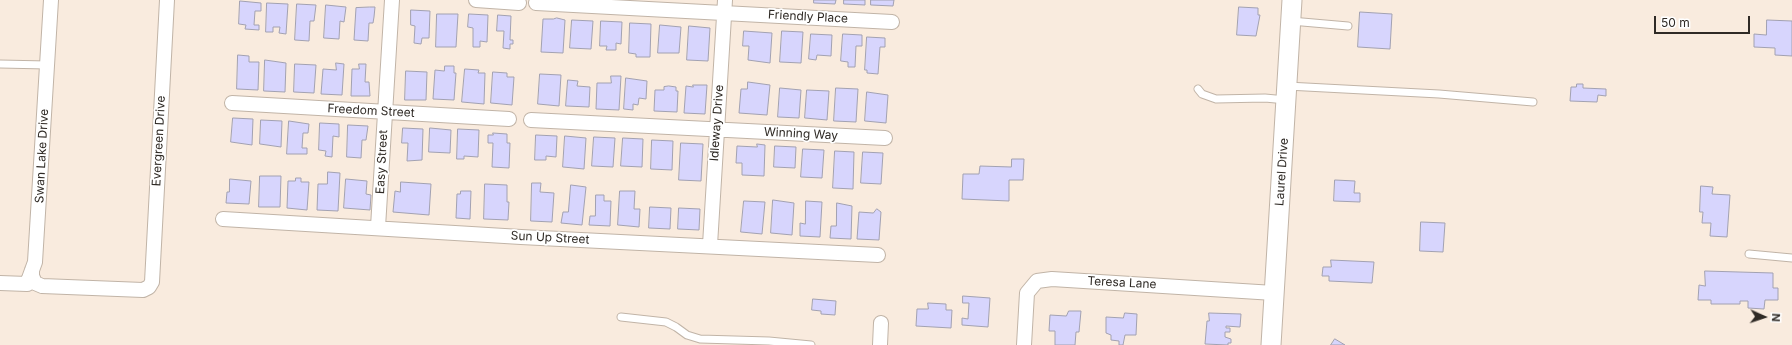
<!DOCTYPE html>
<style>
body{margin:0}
#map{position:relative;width:1792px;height:345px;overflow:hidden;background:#f9ebde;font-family:Inter,sans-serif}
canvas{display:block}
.north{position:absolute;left:1744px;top:297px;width:40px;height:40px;-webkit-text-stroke:3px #fff;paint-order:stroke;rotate:93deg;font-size:11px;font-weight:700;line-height:16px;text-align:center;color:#2f2a25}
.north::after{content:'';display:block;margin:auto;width:14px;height:18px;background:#2f2a25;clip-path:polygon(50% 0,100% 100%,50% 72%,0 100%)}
.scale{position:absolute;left:1654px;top:16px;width:96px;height:18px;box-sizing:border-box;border:2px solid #2f2a25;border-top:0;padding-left:5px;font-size:12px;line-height:14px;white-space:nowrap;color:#2f2a25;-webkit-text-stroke:3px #fff;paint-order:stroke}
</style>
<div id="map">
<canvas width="1792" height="345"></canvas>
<div class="north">N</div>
<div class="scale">50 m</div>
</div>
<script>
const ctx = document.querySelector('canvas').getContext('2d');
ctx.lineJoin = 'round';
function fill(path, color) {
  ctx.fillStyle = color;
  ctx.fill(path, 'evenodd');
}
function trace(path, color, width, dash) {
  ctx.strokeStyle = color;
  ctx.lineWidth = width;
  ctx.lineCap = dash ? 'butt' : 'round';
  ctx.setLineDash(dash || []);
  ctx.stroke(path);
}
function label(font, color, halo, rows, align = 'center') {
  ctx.font = font + ' Inter,sans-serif';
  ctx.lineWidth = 3.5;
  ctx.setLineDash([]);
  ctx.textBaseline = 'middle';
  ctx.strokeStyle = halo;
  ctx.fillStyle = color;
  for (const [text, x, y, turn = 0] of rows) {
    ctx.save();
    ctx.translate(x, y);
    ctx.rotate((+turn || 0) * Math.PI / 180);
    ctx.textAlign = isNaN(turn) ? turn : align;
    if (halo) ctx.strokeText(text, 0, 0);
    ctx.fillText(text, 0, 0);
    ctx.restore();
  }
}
const building = new Path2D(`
 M814,0H836L835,4L814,3Z
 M844,0H865V5L844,4Z
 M871,0H894L893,6L871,5Z
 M240,1L261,3V11H255L254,25H259V30L245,29L246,25L239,24Z
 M267,3L288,4L286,34L279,33L280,27H273V32H266Z
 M297,4L316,5L314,21H310L309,41L295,40Z
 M326,5L346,7L344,22L340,21L339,39L324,38Z
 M370,7H375L374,17L373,23H369L368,41L354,40L356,8Z
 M1239,7L1258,8V15H1260L1256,36L1237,35Z
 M411,10L430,11L429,38H422L421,44L414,43L415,26L411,25Z
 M1360,12L1392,14L1390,49L1358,47Z
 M437,14H458L456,47H436Z
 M469,14L488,15L487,42L480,41V47H473V28L468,27Z
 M498,15L511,16L510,40H513V44H510V49L503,48L504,31H497Z
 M557,18L565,20L563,53L541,52L543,19H553Z
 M572,20L593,21L591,49L570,48Z
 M1767,20L1792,21V56L1775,55V48L1754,47V34L1766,35Z
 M601,21L622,22L621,44L616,43V50H606L607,46H600Z
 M630,23L651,24L650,57H636V54L629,53Z
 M660,25L681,27L679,53H658Z
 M689,26L710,28L708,61L687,60Z
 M744,31L772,33L770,63L748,60L749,46H743Z
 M782,31L803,32L801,63L780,62Z
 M811,34L832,35L831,56L817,55L816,60L809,59Z
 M843,34L862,35V46H856L855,67H848V62L841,61Z
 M867,37L885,38V47H880L878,74L867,73V70H865Z
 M238,55L249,56V62H259L258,90L237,89Z
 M265,60L286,63L285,92L264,91Z
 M336,63L344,64L342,95L321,94L323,69L336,70Z
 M295,64L316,65L314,93L294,92Z
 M359,64H366L365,82H369L370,96H351L352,69H359Z
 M445,66H454V73H456L454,100L433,99L435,70L444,71Z
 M465,69L479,70L478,73H485L484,104L462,102Z
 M406,71L427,72L426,100H405Z
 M493,72L507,73V77H514L512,105L491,103Z
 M540,74L561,75L559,106L538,104Z
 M611,76H621L619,110L596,109L597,83H611Z
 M626,78L647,81L646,99L639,98L638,105L633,104V110L624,109Z
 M568,80L578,81L577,86L590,87L589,107L566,106Z
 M748,82L770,85L767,115L739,113L741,89H747Z
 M1577,84H1583V88L1606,89V96L1598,95L1597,102L1570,101L1571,87H1576Z
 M693,85H707L705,114L684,113L686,86L693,87Z
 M669,86L676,87V91H678L677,112L654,111L655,90H664V87Z
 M780,88L801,90L799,118L778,117Z
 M836,88L858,89L856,122L834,121Z
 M807,90L829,91L827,120L805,118Z
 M867,92L888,95L886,123L865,121Z
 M233,118L253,119L252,145L231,142Z
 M261,120L282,121L281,147L260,144Z
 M289,121L309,124L308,133H303L302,148H307V154H287Z
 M320,123L339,124V137L333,136L332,157L325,156L326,151L319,150Z
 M348,125L368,126L366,140H362L361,158L347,157Z
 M403,128L423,129L422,160L407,161L408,143H402Z
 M430,128L451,130L450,153L429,152Z
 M458,129L479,130L478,157L464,156V159H457Z
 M493,133L507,134V143H510L509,168L492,167L493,143H488V135H493Z
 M536,135L557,136L556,157L546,156V160H535Z
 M565,136L586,138L584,169L563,167Z
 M594,137L615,138L613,167L592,166Z
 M623,138L643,139L642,167L621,166Z
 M652,140L673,141L672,170L651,169Z
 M681,143L703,144L701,181L679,180Z
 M757,144L765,145L764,176L742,175V163H736L737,146L757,147Z
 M775,146L796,147L795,168L774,167Z
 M803,149L824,150L822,178L801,177Z
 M835,151L854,152L853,189L833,188Z
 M863,152L883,153L881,184L861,183Z
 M1012,159H1024L1023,180H1009V201L962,199L963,174H979L980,166L1011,167Z
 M328,172L340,173L338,211L317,210L318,184H327Z
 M260,176H281L280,207H259Z
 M296,178H301V182H309L307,210L287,208L288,181H295Z
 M230,179L251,181L249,204L226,203L227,192H229Z
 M346,179L367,181L366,194L371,195L370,210L344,208Z
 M1335,180L1355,181L1354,193H1360V202L1334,201Z
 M401,182L431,184L429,215L393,212L395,191L400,192Z
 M532,183H541L540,192L554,193L552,222L531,221Z
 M485,184L507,185V202H509L508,220L484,219Z
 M571,185L586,187L582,225L561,223L563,212H568Z
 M1701,186L1713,187L1712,194L1730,195L1727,237L1710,236L1711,223H1702L1703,212H1700Z
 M461,191H471L470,219L456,218L457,194H460Z
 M620,191H635L634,209H640L639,227L618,225Z
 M596,195H604V201H611L610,226L589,225L590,216H595Z
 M773,200L794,203L792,235L771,233Z
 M744,201L765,202L762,234L741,232Z
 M806,201L822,202L820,237L800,236V223L805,224Z
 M837,203L852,206L851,239L830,238L831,226H836Z
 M650,207L671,208L670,229L649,228Z
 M679,208L700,209L699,230L678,229Z
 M877,209L881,212L879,240L857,239L859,212L873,213Z
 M1421,222L1445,223L1443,252L1420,251Z
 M1331,260L1374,262L1372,283L1329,281V276H1322L1323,267H1331Z
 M1705,271L1773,273V288H1778V300H1765L1764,309L1748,308V301H1740V304H1711V300H1698L1699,285L1705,286Z
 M963,296L990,298L988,327L962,325V318L968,319L969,303H963Z
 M813,299L836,301L835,315L821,314V311L812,310Z
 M928,303L946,304V310H952L951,328L916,326L917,309H928Z
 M1069,311H1081L1079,332H1076L1075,345H1055V331H1049L1050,315L1066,316Z
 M1125,313L1137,314L1136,335H1125L1123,345H1119V341L1111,340V335L1106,333V317L1123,318Z
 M1209,313L1241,314L1240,327L1226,326V328H1230V332H1225V337L1231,339V343H1228V345L1205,344L1207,321H1209Z
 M1335,339L1345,345H1331Z`);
const lane = new Path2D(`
 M1291,21L1348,26
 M0,64L47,65
 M1287,86L1439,94L1533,102
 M1198,89L1202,94L1216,99L1265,98L1286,100
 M1749,254L1792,258
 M621,317L666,322L676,327L687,335L700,339L769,341L811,345`);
const street = new Path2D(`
 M476,0L519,3
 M536,3L892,22
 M232,103L509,119
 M531,120L885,138
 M223,219L521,237L878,255
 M378,227L392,0
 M710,245L725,0
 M32,270V276L35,283L42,286L143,290L149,287L152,282L167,0
 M0,283L27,284L35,262L51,0
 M880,345L881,323
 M1024,345L1027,293L1037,281L1052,279L1274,293`);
const secondary = new Path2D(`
 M1271,345L1292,0`);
const streetNames = [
 ["Friendly Place",808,17,3],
 ["Freedom Street",371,111,3],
 ["Idleway Drive",717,123,-86],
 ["Winning Way",801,134,3],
 ["Evergreen Drive",159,141,-87],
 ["Swan Lake Drive",42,156,-87],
 ["Easy Street",382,162,-87],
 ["Laurel Drive",1282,172,-86],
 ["Sun Up Street",550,238,3],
 ["Teresa Lane",1122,283,3]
];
fill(building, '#d7d5fd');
trace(building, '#a2a1b1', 1);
trace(lane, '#c1b4a7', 9);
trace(street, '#c1b4a7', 16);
trace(secondary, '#c1b4a7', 21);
trace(lane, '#fff', 7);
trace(street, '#fff', 14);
trace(secondary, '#fff', 19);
label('12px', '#2f2a25', '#fff', streetNames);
</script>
